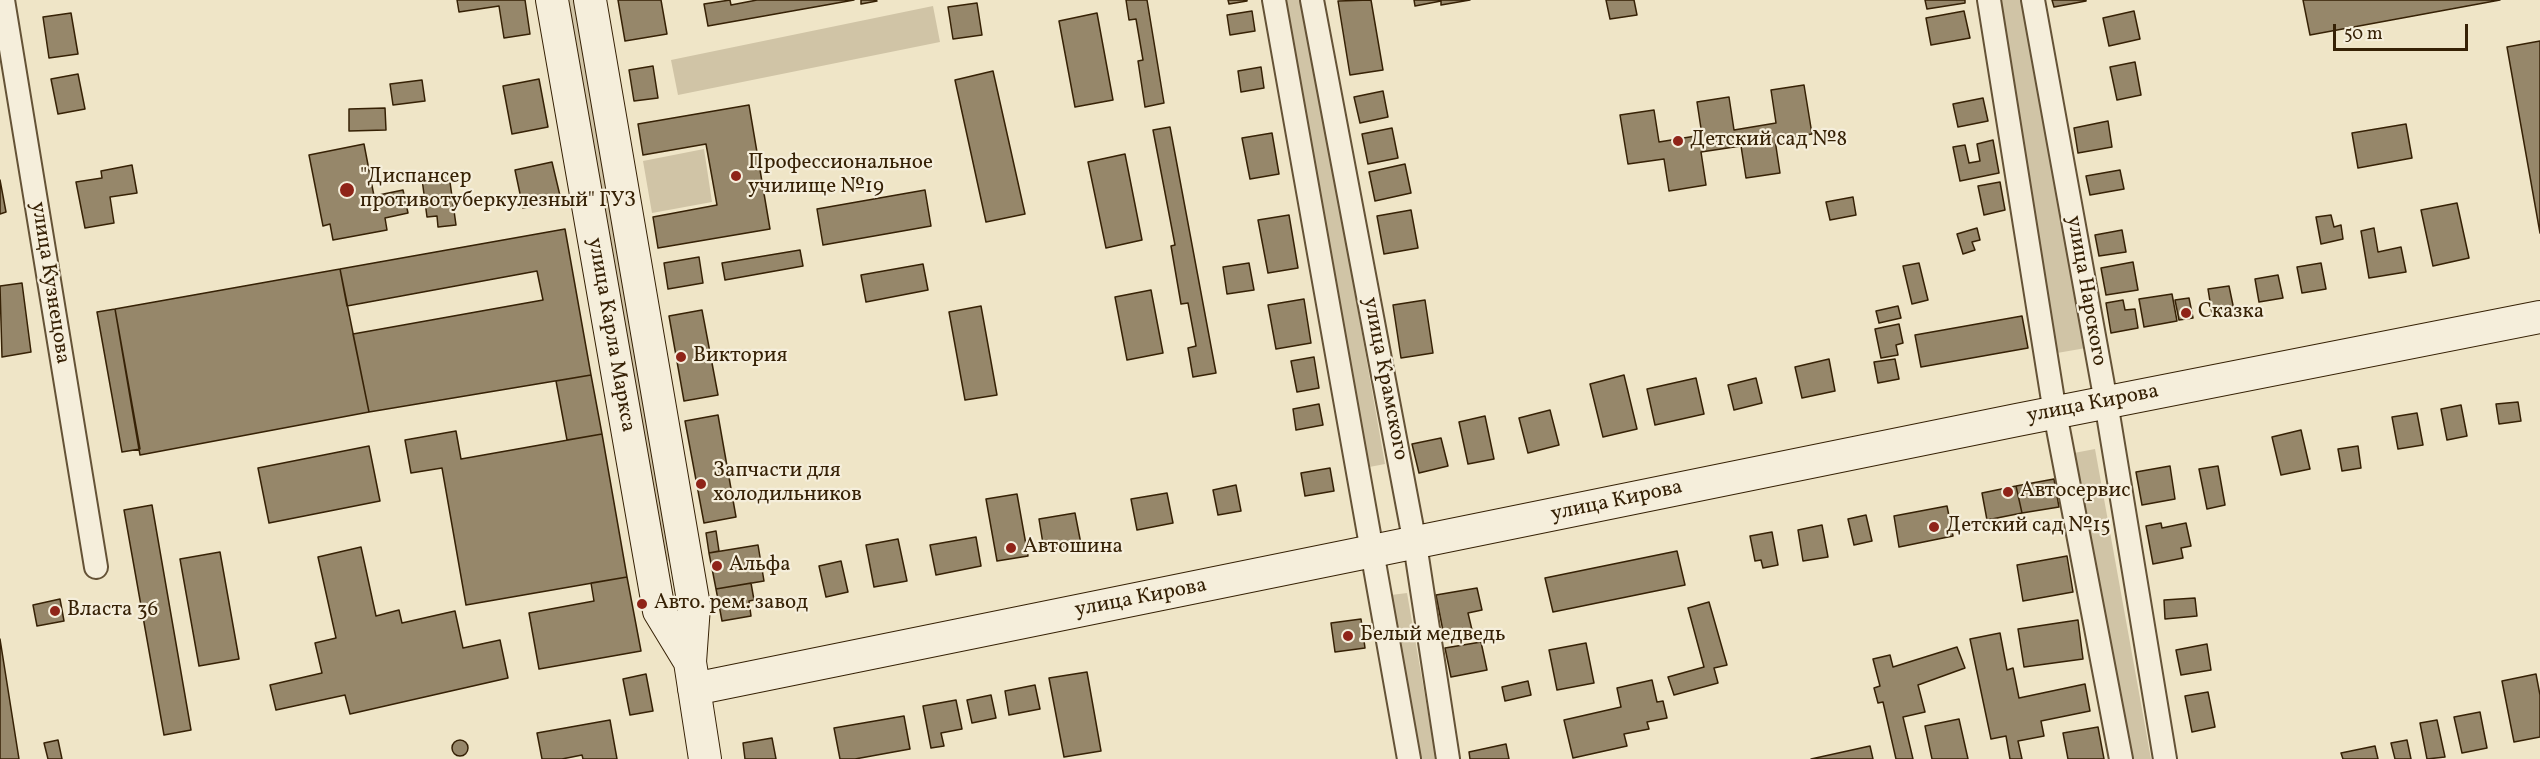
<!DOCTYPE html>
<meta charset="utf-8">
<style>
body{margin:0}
#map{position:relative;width:2540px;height:759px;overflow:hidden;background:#efe5c7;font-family:Vollkorn,serif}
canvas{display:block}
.scale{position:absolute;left:2333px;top:24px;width:135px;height:27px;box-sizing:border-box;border:3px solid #362105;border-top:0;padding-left:8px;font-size:18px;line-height:21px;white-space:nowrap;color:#362105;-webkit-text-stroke:4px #f5eedb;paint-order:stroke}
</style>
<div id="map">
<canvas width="2540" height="759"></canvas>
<div class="scale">50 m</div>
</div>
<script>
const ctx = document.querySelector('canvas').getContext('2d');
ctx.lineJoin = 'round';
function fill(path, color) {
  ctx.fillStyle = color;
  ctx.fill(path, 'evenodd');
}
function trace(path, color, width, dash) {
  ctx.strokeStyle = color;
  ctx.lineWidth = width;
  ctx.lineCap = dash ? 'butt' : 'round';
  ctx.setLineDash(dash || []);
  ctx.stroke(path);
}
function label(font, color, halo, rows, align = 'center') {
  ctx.font = font + ' Vollkorn,serif';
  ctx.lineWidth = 4.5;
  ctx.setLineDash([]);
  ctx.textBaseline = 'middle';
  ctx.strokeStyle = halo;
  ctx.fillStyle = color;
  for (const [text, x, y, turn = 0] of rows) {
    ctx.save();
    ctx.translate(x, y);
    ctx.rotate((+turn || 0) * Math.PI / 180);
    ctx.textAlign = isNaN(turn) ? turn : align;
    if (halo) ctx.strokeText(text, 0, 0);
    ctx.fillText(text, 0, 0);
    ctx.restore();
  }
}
const green = new Path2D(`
 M562,0H581L676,559L661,562Z
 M1282,0H1303L1385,464L1364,468Z
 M1996,0H2023L2086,348L2057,353Z
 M933,6L940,42L678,95L671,60Z
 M704,149L712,202L652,213L643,161Z
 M2095,449L2151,759H2130L2074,453Z
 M1407,593L1436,759H1420L1391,595Z`);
const building = new Path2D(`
 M457,0H525L530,34L504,38L499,6L459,12Z
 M618,0H661L667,34L625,41Z
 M730,0L731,5L757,0H854L708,26L704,4Z
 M861,0H876L877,1L861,4Z
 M1126,0H1147L1164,103L1145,107L1138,61L1143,60L1136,19L1129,20Z
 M1228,0H1247V1L1229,4Z
 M1371,0L1383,70L1350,75L1338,1Z
 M1414,0H1470L1441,5V1L1415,6Z
 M1606,0H1634L1637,15L1610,19Z
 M1925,0H1965V3L1927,9Z
 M2052,0H2086V1L2054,7Z
 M2303,0H2500L2310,35Z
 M977,3L982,35L953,39L948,7Z
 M1252,11L1255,31L1230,35L1227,15Z
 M1964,11L1970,38L1931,45L1926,18Z
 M2134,11L2140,39L2109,46L2103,18Z
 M71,13L78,54L49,58L43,17Z
 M1097,13L1113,100L1075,107L1059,21Z
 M2540,41V233L2507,47Z
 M2135,62L2141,95L2117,100L2110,67Z
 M653,66L658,98L634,101L629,70Z
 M1261,67L1264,88L1241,92L1238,71Z
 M993,71L1025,214L986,222L955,80Z
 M78,74L85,109L58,114L51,79Z
 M539,79L548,127L512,134L503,86Z
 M422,80L425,101L393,105L390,84Z
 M1804,85L1812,134L1775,140L1780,173L1746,178L1741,146L1701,152L1706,185L1669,191L1664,159L1628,164L1620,115L1654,110L1659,142L1702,135L1697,102L1729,97L1734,130L1776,123L1771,90Z
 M1383,91L1388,117L1360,123L1354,97Z
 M1983,98L1988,121L1958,127L1953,104Z
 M749,105L770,229L658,248L653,217L717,205L706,144L643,155L638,124Z
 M385,108L386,130L349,131V109Z
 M2108,121L2112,147L2078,153L2074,128Z
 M2406,124L2412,158L2358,168L2352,133Z
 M1170,127L1216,373L1193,377L1188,348L1196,346L1188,303L1181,304L1171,246L1175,245L1153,130Z
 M1392,128L1398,158L1368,164L1362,134Z
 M1272,133L1279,174L1250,179L1242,138Z
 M1993,140L1999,173L1960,181L1953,147L1965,145L1969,163L1980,161L1977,144Z
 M364,144L374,196L403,190L408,213L385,218L387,230L333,240L330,224L323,226L309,155Z
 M1125,154L1142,240L1106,248L1088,162Z
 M552,162L561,200L523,208L515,170Z
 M1405,164L1411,193L1375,201L1369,172Z
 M132,165L137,193L110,197L114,223L85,228L76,182L102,178L101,171Z
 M2120,170L2124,189L2090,195L2086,176Z
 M449,175L456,225L438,227L437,216L427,217L422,179Z
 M0,180L6,212L0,214Z
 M2000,182L2005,210L1984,215L1978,186Z
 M925,190L931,226L823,245L817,209Z
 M1853,197L1856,215L1830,220L1826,202Z
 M2457,203L2469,258L2433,266L2421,210Z
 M1411,210L1418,248L1384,254L1377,216Z
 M1289,215L1298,268L1268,273L1258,220Z
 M2331,215L2334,227L2341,225L2343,239L2321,244L2316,217Z
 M1977,228L1980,240L1972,242L1975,250L1963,254L1957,234Z
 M2374,228L2378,252L2401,247L2406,272L2369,278L2361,231Z
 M565,229L591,375L369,412L353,334L543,300L537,271L347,306L340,269Z
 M2122,230L2126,252L2099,256L2095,235Z
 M800,250L803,266L725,280L722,263Z
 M699,257L703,283L668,289L664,263Z
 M2133,262L2138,290L2106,295L2101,268Z
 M1249,263L1254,290L1227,294L1223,267Z
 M1919,263L1928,300L1912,304L1903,266Z
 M2321,263L2326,289L2302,293L2297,267Z
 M923,264L928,290L866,302L861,275Z
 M340,269L369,412L140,455L115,309Z
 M2278,275L2283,298L2259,302L2255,279Z
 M22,283L31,352L2,357L0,286Z
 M2229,286L2234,310L2212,314L2208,289Z
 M1151,290L1163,353L1127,360L1115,297Z
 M2172,294L2177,321L2144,327L2139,299Z
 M2189,298L2193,318L2179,320L2175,300Z
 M1304,299L1311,343L1276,349L1268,305Z
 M1425,300L1433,353L1401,358L1393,305Z
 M2123,300L2125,310L2135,309L2138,328L2111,333L2106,303Z
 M981,306L997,395L965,400L949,312Z
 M1898,306L1901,318L1879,323L1876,311Z
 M115,309L140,449L122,452L97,312Z
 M702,310L718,395L684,401L669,316Z
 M2022,316L2028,348L1921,367L1915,335Z
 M1899,324L1903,343L1896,345L1898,355L1881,358L1875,329Z
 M1314,357L1319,388L1297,392L1291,361Z
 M1829,359L1835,391L1802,398L1795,367Z
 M1895,359L1899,379L1878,383L1874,362Z
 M591,375L602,434L567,440L556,381Z
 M1624,375L1637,429L1603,437L1590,384Z
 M1696,378L1704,414L1655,425L1647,389Z
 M1756,378L1762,403L1734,410L1728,385Z
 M2518,402L2521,421L2499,424L2496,404Z
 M1319,404L1323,425L1296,430L1293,409Z
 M2461,405L2467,436L2447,440L2441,409Z
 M1550,410L1559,445L1528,453L1519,418Z
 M2417,413L2423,445L2398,449L2392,417Z
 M718,415L736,517L704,523L685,421Z
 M1485,416L1494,459L1468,464L1459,422Z
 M2301,430L2310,469L2281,475L2272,437Z
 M456,431L461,459L602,434L627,577L466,605L442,468L411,473L405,440Z
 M1441,438L1448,466L1419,473L1412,444Z
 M369,446L380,501L269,523L258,468Z
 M2358,446L2361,468L2342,471L2338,449Z
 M2170,466L2175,499L2142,505L2136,472Z
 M2218,466L2225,505L2207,509L2199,469Z
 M1330,468L1334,491L1305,496L1301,473Z
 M2054,479L2059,507L2022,513L2016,486Z
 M1236,485L1241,511L1218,515L1213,490Z
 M2016,486L2022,513L1987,520L1982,493Z
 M1167,493L1173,523L1137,530L1131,499Z
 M1017,494L1028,556L997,561L986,499Z
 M152,505L191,730L164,735L124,510Z
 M1947,506L1953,536L1899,547L1894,516Z
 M1075,513L1081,544L1044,550L1039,519Z
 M1866,515L1872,541L1854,545L1848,519Z
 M2161,523L2162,528L2186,523L2191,546L2181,548L2183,558L2153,564L2146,526Z
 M1822,525L1828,557L1803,561L1798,530Z
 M716,531L719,551L709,553L706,533Z
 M1772,532L1778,565L1763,568L1761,560L1755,561L1750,536Z
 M976,537L981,566L936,575L930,545Z
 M898,539L907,581L874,587L866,545Z
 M758,545L764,581L716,589L709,553Z
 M361,547L376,616L399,610L402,623L455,611L463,648L500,640L508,678L350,714L345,695L276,710L270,685L322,673L315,643L336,638L318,557Z
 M1677,551L1685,585L1553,612L1545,578Z
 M220,552L239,659L199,666L180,559Z
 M2067,556L2073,592L2023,601L2017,565Z
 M841,561L848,592L826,597L819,566Z
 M627,577L641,651L539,669L529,613L594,601L591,583Z
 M751,583L754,600L749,601L751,616L722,621L716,589Z
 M1477,588L1482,610L1468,613L1472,630L1444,636L1436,595Z
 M2195,598L2197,616L2165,619L2164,600Z
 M60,599L64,621L37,626L33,605Z
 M1709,602L1727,665L1714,668L1718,683L1674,695L1668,677L1704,667L1688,608Z
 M1361,619L1365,648L1335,652L1331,623Z
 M2078,620L2083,659L2024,667L2018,629Z
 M2000,633L2007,670L2013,668L2019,698L2085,684L2090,711L2041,721L2044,736L2018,741L2022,759H2010L2006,736L1991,739L1970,639Z
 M0,639L19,759H0Z
 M1481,642L1487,670L1451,677L1445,648Z
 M1586,643L1594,683L1557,690L1549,650Z
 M2207,644L2211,670L2181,675L2176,650Z
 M1957,647L1965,668L1918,685L1925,712L1903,717L1913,759H1896L1883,702L1878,703L1874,688L1880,686L1873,659L1890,655L1893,667Z
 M1087,672L1101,751L1064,757L1049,678Z
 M646,674L653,711L630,715L623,679Z
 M2536,674L2540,695V737L2514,742L2502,681Z
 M1652,680L1657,702L1663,701L1667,718L1647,722L1649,729L1624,734L1627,746L1573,758L1564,720L1621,707L1617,688Z
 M1528,681L1531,695L1505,701L1502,687Z
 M1035,685L1040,709L1009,715L1005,691Z
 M2208,692L2215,727L2192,732L2185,696Z
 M991,695L996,718L972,723L967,700Z
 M956,700L962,729L941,733L944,746L931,748L923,706Z
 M2480,712L2487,748L2462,753L2454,717Z
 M904,716L910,749L855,759H840L834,728Z
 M1959,719L1968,759H1932L1925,726Z
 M610,720L617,759H583L582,755L562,759H542L537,733Z
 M2437,720L2445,757L2427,759L2420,723Z
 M2098,727L2104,759H2068L2063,733Z
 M772,738L776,759H745L743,743Z
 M58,740L62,759H48L44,743Z
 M2407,740L2411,759H2395L2391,743Z
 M452 748a8 8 0 1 1 16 0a8 8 0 1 1-16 0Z
 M1506,744L1509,759H1470L1469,752Z
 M1870,746L1873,759H1811Z
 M2375,746L2378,759H2343L2341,753Z`);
const street = new Path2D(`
 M3,0L96,567
 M1274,0L1409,759
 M1312,0L1415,544L1448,759
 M1989,0L2055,413L2121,759
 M2033,0L2106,402L2165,759`);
const secondary = new Path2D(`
 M552,0L659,611L690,662
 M590,0L694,606L690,662L705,759
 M694,689L2017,420L2540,317`);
const markers = [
 [1678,141,6,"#8f2418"],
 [736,176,6,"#8f2418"],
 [347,190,8,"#8f2418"],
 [2186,313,6,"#8f2418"],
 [681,357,6,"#8f2418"],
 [701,484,6,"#8f2418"],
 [2008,492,6,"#8f2418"],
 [1934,527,6,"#8f2418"],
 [1011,548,6,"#8f2418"],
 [717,566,6,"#8f2418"],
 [642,604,6,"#8f2418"],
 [55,611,6,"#8f2418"],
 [1348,636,6,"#8f2418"]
];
const poiNames = [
 ["Детский сад №8",1690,141],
 ["Профессиональное",748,164],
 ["училище №19",748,188],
 ["\"Диспансер",360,178],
 ["противотуберкулезный\" ГУЗ",360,202],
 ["Сказка",2198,313],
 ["Виктория",693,357],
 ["Запчасти для",713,472],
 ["холодильников",713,496],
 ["Автосервис",2020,492],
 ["Детский сад №15",1946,527],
 ["Автошина",1023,548],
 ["Альфа",729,566],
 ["Авто. рем. завод",654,604],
 ["Власта 36",67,611],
 ["Белый медведь",1360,636]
];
const streetNames = [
 ["улица Кузнецова",49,283,81],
 ["улица Нарского",2085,291,80],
 ["улица Карла Маркса",610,335,80],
 ["улица Крамского",1384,379,79],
 ["улица Кирова",2093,405,-11],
 ["улица Кирова",1617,502,-12],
 ["улица Кирова",1141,599,-11]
];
fill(green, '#d0c4a6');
fill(building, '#96876a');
trace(building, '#362105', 1.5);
trace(street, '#645236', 26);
trace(secondary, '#362105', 34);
trace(street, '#f5eedb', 22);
trace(secondary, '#f5eedb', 32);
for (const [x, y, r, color] of markers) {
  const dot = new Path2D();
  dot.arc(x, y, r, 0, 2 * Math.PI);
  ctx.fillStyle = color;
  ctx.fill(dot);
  trace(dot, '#f5eedb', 2);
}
label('21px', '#362105', '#f5eedb', poiNames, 'left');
label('21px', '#362105', '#f5eedb', streetNames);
</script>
